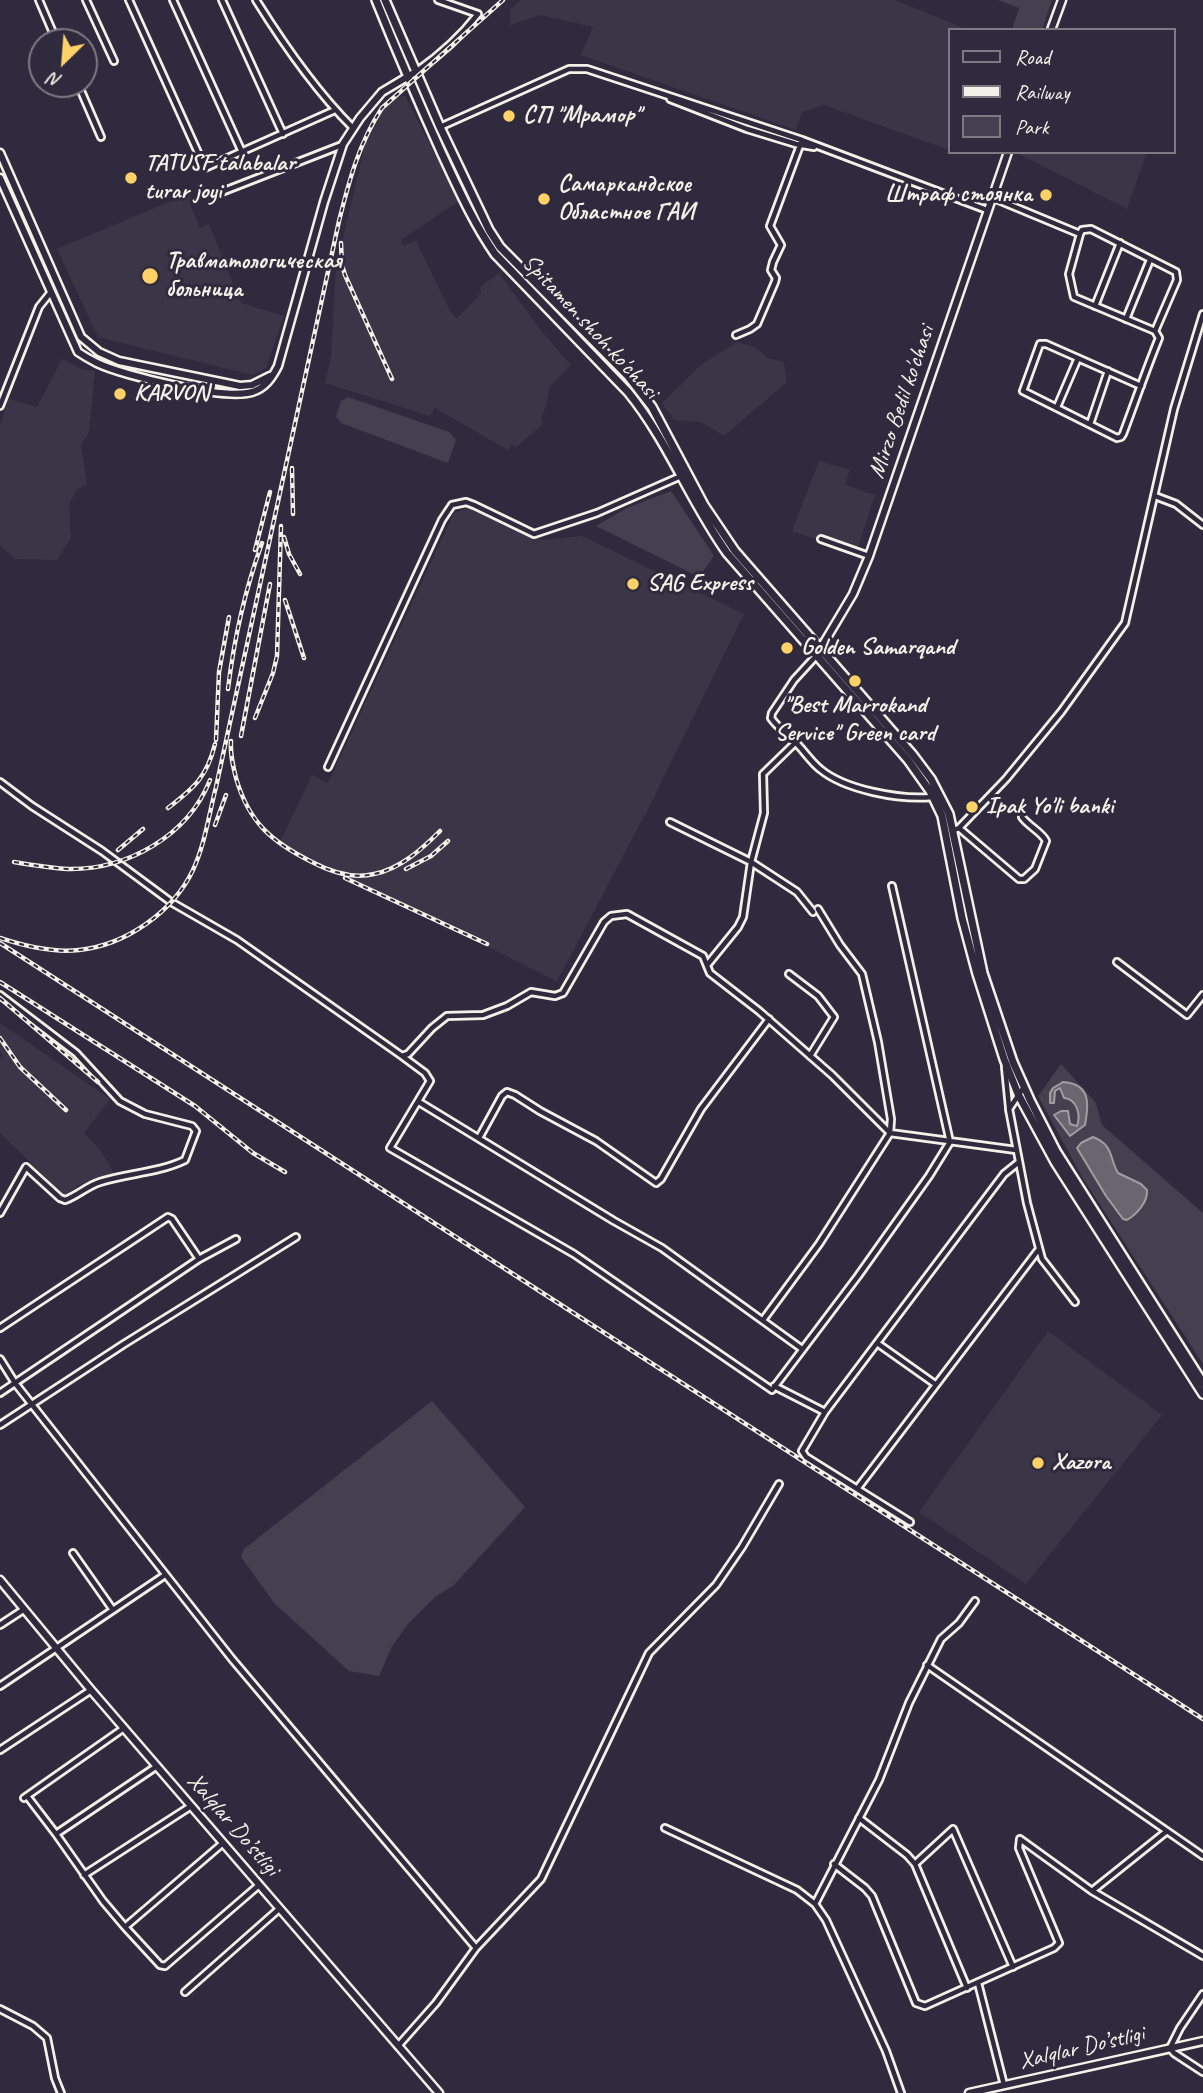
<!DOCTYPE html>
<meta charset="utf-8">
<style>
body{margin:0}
#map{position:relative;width:1203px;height:2093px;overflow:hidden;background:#2f2a3d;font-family:Caveat,sans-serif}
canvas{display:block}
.legend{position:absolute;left:948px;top:28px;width:228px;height:126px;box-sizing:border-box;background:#2f2a3d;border:2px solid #7e7a81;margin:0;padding:9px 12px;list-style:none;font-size:21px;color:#f4f1e8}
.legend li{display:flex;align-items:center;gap:14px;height:35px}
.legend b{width:35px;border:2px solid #7e7a81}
.north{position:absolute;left:28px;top:28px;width:70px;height:70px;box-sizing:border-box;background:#2f2a3d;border:2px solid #7e7a81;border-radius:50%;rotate:205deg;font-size:19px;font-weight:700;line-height:28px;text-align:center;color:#f4f1e8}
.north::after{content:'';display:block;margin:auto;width:24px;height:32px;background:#ffd166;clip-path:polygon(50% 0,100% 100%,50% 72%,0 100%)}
</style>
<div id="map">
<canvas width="1203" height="2093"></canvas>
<ul class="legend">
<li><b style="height:9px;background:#2f2a3d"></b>Road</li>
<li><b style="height:9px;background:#f4f1e8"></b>Railway</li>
<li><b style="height:19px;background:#454050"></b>Park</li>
</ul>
<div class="north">N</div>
</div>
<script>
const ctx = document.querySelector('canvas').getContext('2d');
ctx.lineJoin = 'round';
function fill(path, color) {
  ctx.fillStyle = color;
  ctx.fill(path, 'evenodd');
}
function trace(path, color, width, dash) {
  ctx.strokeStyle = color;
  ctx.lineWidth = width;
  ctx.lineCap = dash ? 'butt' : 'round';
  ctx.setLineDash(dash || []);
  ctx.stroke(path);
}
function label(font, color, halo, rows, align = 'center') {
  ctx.font = font + ' Caveat,sans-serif';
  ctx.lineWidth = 6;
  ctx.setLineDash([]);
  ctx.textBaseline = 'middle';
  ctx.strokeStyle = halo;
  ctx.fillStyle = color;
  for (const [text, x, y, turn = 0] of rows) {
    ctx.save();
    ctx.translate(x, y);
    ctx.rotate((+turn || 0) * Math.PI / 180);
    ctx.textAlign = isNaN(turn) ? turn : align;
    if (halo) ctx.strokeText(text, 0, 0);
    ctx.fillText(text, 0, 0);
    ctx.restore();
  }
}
const built = new Path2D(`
 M521,0H895L968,30H949V150L824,105L802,112L796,130L581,55L593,27L540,15L510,25V9Z
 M405,96L459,201L401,240L403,246L416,241L450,311L457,319L481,293L480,287L499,273L542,332L571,365L549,387L547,403L541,420L543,424L516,447L512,445L508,450L435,408L430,416L325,383L331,356L336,267L365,145L385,107L398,97Z
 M1022,152H1147L1127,209L1021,155Z
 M190,193L193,202L190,204L200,228L209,224L241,303L284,316L266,368L252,375L98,337L57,249Z
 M737,342L755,347L768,358L784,362L787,382L724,436L701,422L674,420L662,403L702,364Z
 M62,359L82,369L95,371L89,432L81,445L87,485L77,489L69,504L71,538L57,560L15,559L0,545V425L9,399L37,407Z
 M819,461L850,470L845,485L875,495L856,553L792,531Z
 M473,506L542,540L582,536L744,614L648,809L557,981L279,844L312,775L328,783L454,513Z
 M0,1023L110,1099L84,1133L101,1151L114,1173L76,1186L66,1197L0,1133V1058L3,1056L0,1052Z
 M1048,1331L1162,1415L1026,1584L919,1512Z`);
const green = new Path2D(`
 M998,0H1052L1042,30H1012L1019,8Z
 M348,397L449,432L456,440L448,463L341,423L336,417L341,401Z
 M671,491L714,556L699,577L596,526L627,508Z
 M1061,1064L1096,1103L1102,1125L1203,1213V1364L1082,1177L1038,1096Z
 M432,1401L525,1507L454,1585L435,1597L407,1625L391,1648L379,1676L349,1671L275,1604L241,1557L244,1549Z`);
const water = new Path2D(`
 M1063,1082C1091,1084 1089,1104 1085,1125L1070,1136L1054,1115L1061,1111H1068L1070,1124L1077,1126C1081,1115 1077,1099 1064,1098L1060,1088L1055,1091L1054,1103H1050V1093L1053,1088Z
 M1093,1137C1114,1145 1109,1158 1118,1173L1141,1184L1147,1190C1148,1202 1137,1214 1127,1220L1123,1219L1106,1196L1077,1148L1081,1143Z`);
const minor = new Path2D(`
 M39,0L57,42
 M86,0L114,61
 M129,0L205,168L335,110
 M173,0L242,152
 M222,0L283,134
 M256,0C284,45 315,90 353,128
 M417,71C440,55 461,36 478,14L438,0
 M78,84L101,137
 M670,99L747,129L796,144L814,147
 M440,127L569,69H587L802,140L987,210
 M219,193L342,145
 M991,197L1080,234L1069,274L1074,297L1155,331
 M1080,234L1082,230L1091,229L1176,272L1177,280L1155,331L1159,338C1146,370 1135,402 1123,434L1121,437L1117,438L1023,391L1040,344H1046L1141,386
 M1095,306L1120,243
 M1126,319L1150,260
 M736,335L750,329L757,324L775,282L776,278L771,270L773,262L781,245L770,226L802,140
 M0,406L39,307L51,292
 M1057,407L1078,358
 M1090,424L1108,371
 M1155,496L1176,504L1203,525
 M821,539L869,556
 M816,656L794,680L772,713L771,718C777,727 786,733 794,741C803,749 810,761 820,769C845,790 900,800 932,797
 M328,767L442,520L452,505L466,502L474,505L534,534L597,513L681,476
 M0,782L32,806L102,851L171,902L237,940L402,1056L408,1054L432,1028L447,1016L483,1015L507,1006L531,992L555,996L563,993L604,922L611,916L627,914L703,956L710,973L759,1011L832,1075L890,1133L1016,1150
 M670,822L751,862L797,892L813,912
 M959,828L1019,879H1024L1035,869L1046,841C1042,832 1028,826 1022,817
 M952,831L959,828L1006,779L1061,712L1125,623L1174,409L1203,314
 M1117,962L1187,1015L1203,995
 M708,964L738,927L743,917L751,862L764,813L763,774L796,742
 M789,974L818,996L834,1017L810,1056
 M0,995L76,1053L120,1101L145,1114L192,1126L196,1131L185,1160C158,1173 128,1173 100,1182C87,1186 77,1196 65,1200L60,1198L26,1167L0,1213
 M402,1056L425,1073L430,1081L390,1148L574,1254L772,1390L858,1276L929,1176L950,1142L892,886
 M1005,1067L1009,1107
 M1024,1087L1009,1109L1027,1203L1042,1259L1075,1302
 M419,1102L614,1221L662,1248L802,1349
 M479,1138L502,1096L507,1092L515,1095L540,1111L596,1141L656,1183L661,1179L701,1109L769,1019
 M763,1320L819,1244L890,1133L891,1119L878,1042L862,974L840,945L818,909
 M0,1328L168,1217L172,1219L199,1259
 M877,1343L935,1384
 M0,1359L15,1383L232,1659L476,1948
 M774,1386L825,1412
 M0,1393L199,1259L236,1239
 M0,1425L124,1344L296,1237
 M857,1489L1039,1249
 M910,1522L806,1457L802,1451L825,1412L1004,1174L1019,1162
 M73,1553L113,1610
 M0,1625L23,1610
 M927,1665L1203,1856
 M0,1686L165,1575
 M0,1750L91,1690
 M157,1766L56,1834L103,1901L125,1927L223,1843
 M27,1796L56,1834
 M24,1798L124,1728
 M859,1818L907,1855L915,1864L967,1988
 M665,1828L797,1890L815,1904L826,1920L886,2051L901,2093
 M834,1864L865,1888L872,1896L916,2003L925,2006L1054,1948L1059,1943L1019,1848L1020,1839L1092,1891L1203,1956
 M915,1864L953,1829L1013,1967
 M84,1875L191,1806
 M1092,1891L1167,1831
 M815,1904L879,1780L909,1703L941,1639L959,1623L975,1601
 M125,1927L160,1965L165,1966L259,1885
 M978,1983L1004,2085
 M185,1992L279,1909
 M1203,1994L1180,2028L1170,2048L1174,2053L1203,2072
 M0,2009L33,2026L47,2038L55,2078L61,2093
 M398,2046L436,2003L476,1948L541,1879L649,1653L716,1585L742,1547L779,1484`);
const tertiary = new Path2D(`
 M1051,30L1062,0
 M0,153L81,337L99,352L119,361L240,386L252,385L270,376
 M0,178L78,352C84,356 91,360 97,363C124,376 224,400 252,392C265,388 272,378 278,366L324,202L343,144L360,118L382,92L412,74
 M819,651L853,594L869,556L1008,152`);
const secondary = new Path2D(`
 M0,1580L91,1690L439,2093
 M969,2093L1203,2041`);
const primary = new Path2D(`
 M376,0C397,52 419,103 442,154C458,188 473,222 495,254L628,392C668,441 690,501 727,553L908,760L930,791L942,816L962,918L977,974L1004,1059L1018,1094L1055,1162L1203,1394
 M385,0L440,127L489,230L500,247L628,376L652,407L704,505L735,551L913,755L931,779L949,814L983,973L1013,1062L1030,1100L1056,1151L1203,1383`);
const rail = new Path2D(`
 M341,243L342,265L345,275L392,379
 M292,468L293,514
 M284,537L289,554L300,574
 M255,550L270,492
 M285,600L304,658
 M228,689C234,639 245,590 262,543
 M255,718L273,673L277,656L281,526
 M241,736L270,584
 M216,740L219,672L229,617
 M231,741C230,754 233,766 236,778C249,823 272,842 312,862C331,872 353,879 374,874C400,869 422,849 440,831
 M168,808C194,788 207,777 215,744
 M215,825L226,795
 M118,850L143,829
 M14,862C32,865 50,868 68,869C127,870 188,836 210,780
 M406,869L431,856L448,841
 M345,878L487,944
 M0,938C24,946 54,953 79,950C126,945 173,912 193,870C205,844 209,814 216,787L339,221C349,181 359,143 382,108L503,0
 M0,943L1203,1719
 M0,982L195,1106L253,1153L285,1172
 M0,998L98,1082
 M0,1038L20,1067L66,1110`);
const markers = [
 [509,116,7,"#ffd166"],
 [131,178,7,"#ffd166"],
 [1046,195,7,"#ffd166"],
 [544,199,7,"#ffd166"],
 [150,276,9,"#ffd166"],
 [120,394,7,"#ffd166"],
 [633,584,7,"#ffd166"],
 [787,648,7,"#ffd166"],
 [855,681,7,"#ffd166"],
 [972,807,7,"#ffd166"],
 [1038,1463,7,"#ffd166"]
];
const poiNames = [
 ["СП \"Мрамор\"",523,116],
 ["TATUSF talabalar",145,164],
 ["turar joyi",145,192],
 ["Самаркандское",558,185],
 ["Областное ГАИ",558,213],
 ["Штраф стоянка",1032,195,"right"],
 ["Травматологическая",166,262],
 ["больница",166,290],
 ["KARVON",134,394],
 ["SAG Express",647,584],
 ["Golden Samarqand",801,648],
 ["\"Best Marrokand",855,706,"center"],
 ["Service\" Green card",855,734,"center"],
 ["Ipak Yo'li banki",986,807],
 ["Xazora",1052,1463]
];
const streetNames = [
 ["Spitamen shoh ko'chasi",590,327,47],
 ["Mirzo Bedil ko'chasi",902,402,-71],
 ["Xalqlar Do’stligi",233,1825,49],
 ["Xalqlar Do’stligi",1082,2048,-13]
];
fill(built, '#3b3647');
fill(green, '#454050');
fill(water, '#6a6670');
trace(water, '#a19ea0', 2);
trace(minor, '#f4f1e8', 10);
trace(tertiary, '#f4f1e8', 11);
trace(secondary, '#f4f1e8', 11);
trace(primary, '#f4f1e8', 12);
trace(minor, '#2f2a3d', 4.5);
trace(tertiary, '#2f2a3d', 6);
trace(secondary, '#2f2a3d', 6);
trace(primary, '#2f2a3d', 7);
trace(rail, '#f4f1e8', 4.5);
trace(rail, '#2f2a3d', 2, [5]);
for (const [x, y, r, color] of markers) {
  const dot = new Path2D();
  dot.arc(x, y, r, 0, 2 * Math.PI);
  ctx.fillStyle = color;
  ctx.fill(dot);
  trace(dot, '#2f2a3d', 2.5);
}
label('bold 24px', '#f4f1e8', '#2f2a3d', poiNames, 'left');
label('24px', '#f4f1e8', '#2f2a3d', streetNames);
</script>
